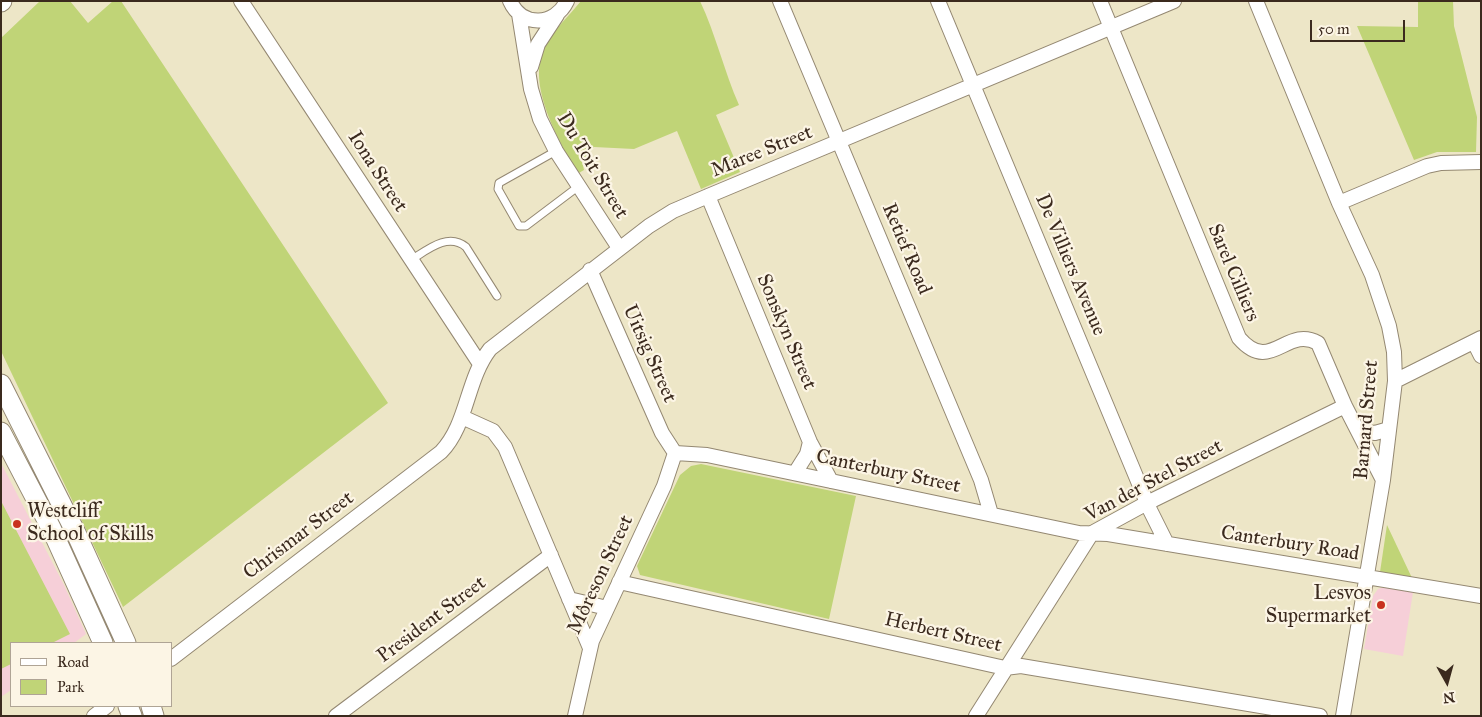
<!DOCTYPE html>
<meta charset="utf-8">
<style>
body{margin:0}
#map{position:relative;width:1482px;height:717px;overflow:hidden;background:#ede6c7;font-family:"IM FELL Great Primer",serif}
canvas{display:block}
.frame{position:absolute;inset:0;border:2px solid #3b2a1e;pointer-events:none}
.legend{position:absolute;left:10px;top:642px;width:162px;height:65px;box-sizing:border-box;background:#fcf5e5;border:1px solid #afa495;margin:0;padding:6px 9px;list-style:none;font-size:15px;color:#3b2a1e}
.legend li{display:flex;align-items:center;gap:10px;height:25px}
.legend b{width:25px;border:1px solid #afa495}
.north{position:absolute;left:1422px;top:657px;width:50px;height:50px;-webkit-text-stroke:4px #fcf5e5;paint-order:stroke;rotate:173deg;font-size:14px;font-weight:700;line-height:20px;text-align:center;color:#3b2a1e}
.north::after{content:'';display:block;margin:auto;width:18px;height:22px;background:#3b2a1e;clip-path:polygon(50% 0,100% 100%,50% 72%,0 100%)}
.scale{position:absolute;left:1310px;top:20px;width:95px;height:22px;box-sizing:border-box;border:2px solid #3b2a1e;border-top:0;padding-left:6px;font-size:15px;line-height:18px;white-space:nowrap;color:#3b2a1e;-webkit-text-stroke:4px #fcf5e5;paint-order:stroke}
</style>
<div id="map">
<canvas width="1482" height="717"></canvas>
<div class="frame"></div>
<ul class="legend">
<li><b style="height:6px;background:#fff"></b>Road</li>
<li><b style="height:14px;background:#c0d477"></b>Park</li>
</ul>
<div class="north">N</div>
<div class="scale">50 m</div>
</div>
<script>
const ctx = document.querySelector('canvas').getContext('2d');
ctx.lineJoin = 'round';
function fill(path, color) {
  ctx.fillStyle = color;
  ctx.fill(path, 'evenodd');
}
function trace(path, color, width, dash) {
  ctx.strokeStyle = color;
  ctx.lineWidth = width;
  ctx.lineCap = dash ? 'butt' : 'round';
  ctx.setLineDash(dash || []);
  ctx.stroke(path);
}
function label(font, color, halo, rows, align = 'center') {
  ctx.font = font + ' "IM FELL Great Primer",serif';
  ctx.lineWidth = 4.5;
  ctx.setLineDash([]);
  ctx.textBaseline = 'middle';
  ctx.strokeStyle = halo;
  ctx.fillStyle = color;
  for (const [text, x, y, turn = 0] of rows) {
    ctx.save();
    ctx.translate(x, y);
    ctx.rotate((+turn || 0) * Math.PI / 180);
    ctx.textAlign = isNaN(turn) ? turn : align;
    if (halo) ctx.strokeText(text, 0, 0);
    ctx.fillText(text, 0, 0);
    ctx.restore();
  }
}
const built = new Path2D(`
 M1,463L64,585L86,634L74,643H11V690L1,697Z
 M1385,587L1413,592L1403,656L1364,649L1373,596L1378,589Z`);
const green = new Path2D(`
 M40,1H70L88,23L113,1H121L388,403L123,607L1,351V38Z
 M581,1H700C716,35 724,71 739,105L716,115L740,172L701,189L677,131L634,149L594,147L582,161L584,170L577,174C560,142 525,84 545,47C553,30 569,16 581,1Z
 M1418,1H1453L1454,26L1477,117L1476,152H1437L1414,160L1357,26L1418,27Z
 M701,464L856,496L829,619L640,575L637,566L680,475L691,466Z
 M1,501L70,634L52,643H11V664L1,669Z
 M1387,525L1412,578L1380,572Z`);
const service = new Path2D(`
 M556,151L499,183L498,189L519,226H526L579,186
 M411,260C427,250 448,232 466,247L497,296`);
const minor = new Path2D(`
 M241,1L480,364
 M510,1C522,28 555,26 567,1
 M780,1L981,480L991,514
 M938,1L1150,510L1167,544
 M1100,1L1239,338C1271,375 1286,325 1318,343L1345,406L1383,480
 M1256,1L1339,203L1372,275L1389,326L1394,352L1395,381L1383,480L1343,716
 M519,14L531,89L540,119L556,151L619,248
 M531,67L538,44L557,15
 M708,196L810,442L831,481
 M1339,203L1427,166L1441,163L1481,162
 M590,270L662,433L675,453
 M1474,342L1481,356
 M1395,381L1481,338
 M462,417L493,431L505,447L590,648
 M1358,431L1375,433L1389,429
 M675,453L707,455L1079,533L1108,534L1481,596
 M795,473L807,454L810,442
 M619,582L1005,668L1021,666L1320,716
 M569,599L607,608
 M171,659L441,452C468,424 466,380 490,349L649,226L673,211L708,196L1174,1
 M94,716L107,706
 M336,716L551,555
 M575,716L592,641L664,486L675,453
 M976,716L1092,533L1147,503L1345,406`);
const secondary = new Path2D(`
 M1,2L2,1
 M1,384L76,533L126,643
 M1,432L51,528L103,643
 M128,706L132,716
 M151,706L154,716`);
const markers = [
 [17,524,5,"#c8321e"],
 [1381,605,5,"#c8321e"]
];
const streetNames = [
 ["Maree Street",762,152,-22],
 ["Du Toit Street",592,166,59],
 ["Iona Street",377,172,57],
 ["Retief Road",906,249,67],
 ["De Villiers Avenue",1070,265,67],
 ["Sarel Cilliers",1233,273,67],
 ["Sonskyn Street",786,332,67],
 ["Uitsig Street",649,354,66],
 ["Barnard Street",1367,420,-85],
 ["Canterbury Street",888,472,12],
 ["Van der Stel Street",1154,481,-28],
 ["Chrismar Street",299,536,-37],
 ["Canterbury Road",1290,544,9],
 ["Môreson Street",601,575,-65],
 ["President Street",432,620,-37],
 ["Herbert Street",943,633,13]
];
const poiNames = [
 ["Westcliff",27,512],
 ["School of Skills",27,535],
 ["Lesvos",1371,594,"right"],
 ["Supermarket",1371,617,"right"]
];
fill(built, '#f6cfd8');
fill(green, '#c0d477');
trace(service, '#948872', 9);
trace(minor, '#948872', 16);
trace(secondary, '#948872', 21);
trace(service, '#fff', 7);
trace(minor, '#fff', 14);
trace(secondary, '#fff', 19);
for (const [x, y, r, color] of markers) {
  const dot = new Path2D();
  dot.arc(x, y, r, 0, 2 * Math.PI);
  ctx.fillStyle = color;
  ctx.fill(dot);
  trace(dot, '#fcf5e5', 2);
}
label('20px', '#3b2a1e', '#fcf5e5', streetNames);
label('20px', '#3b2a1e', '#fcf5e5', poiNames, 'left');
</script>
